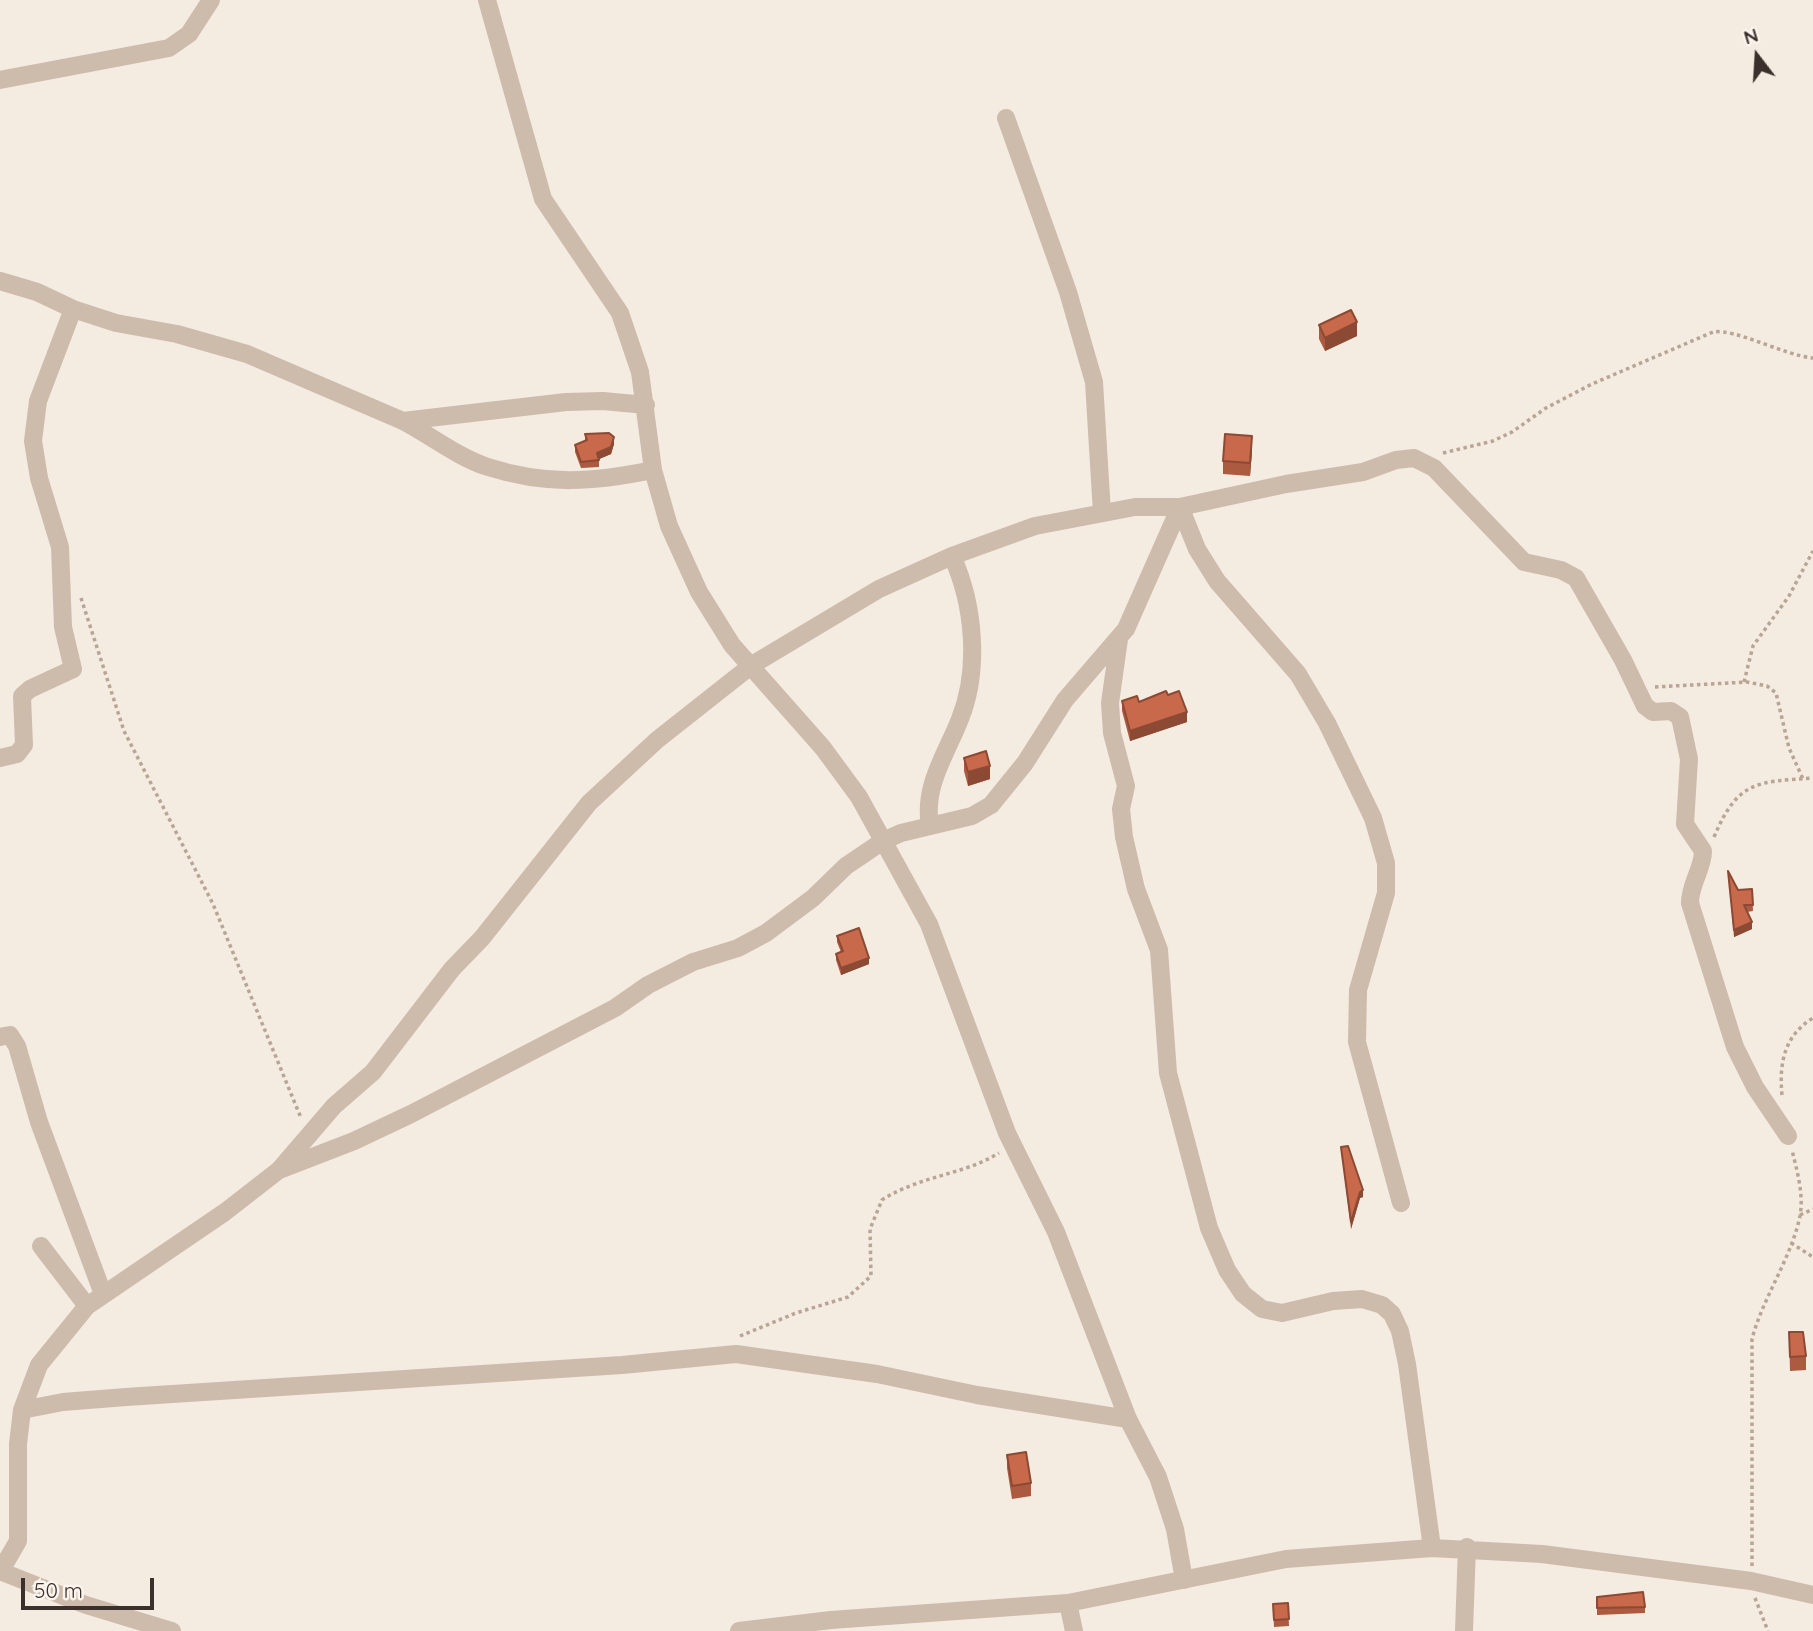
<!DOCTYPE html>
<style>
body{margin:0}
#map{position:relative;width:1813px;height:1631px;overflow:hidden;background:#f4ebe1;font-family:Quicksand,sans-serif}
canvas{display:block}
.north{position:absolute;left:1722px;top:21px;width:70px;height:70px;-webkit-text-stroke:5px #fbf5ee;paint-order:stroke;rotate:343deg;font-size:19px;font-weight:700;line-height:28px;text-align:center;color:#3b302b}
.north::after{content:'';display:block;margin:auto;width:24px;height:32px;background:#3b302b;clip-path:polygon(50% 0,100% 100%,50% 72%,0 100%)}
.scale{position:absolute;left:21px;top:1578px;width:133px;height:32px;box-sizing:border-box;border:4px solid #3b302b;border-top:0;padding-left:9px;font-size:21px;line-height:24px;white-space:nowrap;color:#3b302b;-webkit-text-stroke:5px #fbf5ee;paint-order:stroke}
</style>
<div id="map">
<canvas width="1813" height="1631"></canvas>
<div class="north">N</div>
<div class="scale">50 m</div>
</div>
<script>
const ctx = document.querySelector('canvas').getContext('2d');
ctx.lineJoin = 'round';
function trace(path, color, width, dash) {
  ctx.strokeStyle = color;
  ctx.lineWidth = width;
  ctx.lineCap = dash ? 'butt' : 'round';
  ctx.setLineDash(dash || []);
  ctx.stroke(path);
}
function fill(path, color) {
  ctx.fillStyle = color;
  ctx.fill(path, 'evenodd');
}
const path = new Path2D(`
 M1443,453L1493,441L1512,432L1546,408L1592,384L1713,332C1735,328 1783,355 1813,358
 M81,598L124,731L213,904L301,1118
 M1744,682L1753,646L1789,596L1813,551
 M1655,687L1747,682L1767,686L1776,693L1789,748L1803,779
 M1714,837C1738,780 1757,782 1813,778
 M1782,1095C1779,1063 1784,1036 1813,1018
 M1800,1215L1813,1209
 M1791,1243L1813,1257
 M740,1336L796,1313L848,1297L871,1276L870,1229L882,1200C921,1175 961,1176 999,1153
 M1752,1566V1339C1763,1297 1791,1259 1800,1216C1804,1195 1797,1171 1792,1150
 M1755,1598L1768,1631`);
const street = new Path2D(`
 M487,0L543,199L620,313L640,372L653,470L669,526L699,592L732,645L823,748L859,797L929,924L1007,1133L1056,1232L1128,1419L1158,1477L1175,1529L1184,1580
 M0,80L169,48L189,34L211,0
 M1006,118L1068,292L1094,382L1102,513
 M0,281L37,292L73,309L116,323L177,334L247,354L403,421L566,402L603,401L646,405
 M403,421C430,435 459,458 488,467C547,486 594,482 653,470
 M1180,507L1197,549L1217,581L1298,674L1327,723L1373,818L1386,863V893L1358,990L1357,1042L1401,1203
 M1119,639L1110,703L1112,733L1126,786L1121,809L1124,837L1136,889L1159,950L1168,1073L1209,1228L1227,1270L1243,1294L1262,1309L1282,1313L1333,1301L1362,1299L1382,1305L1392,1314L1400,1331L1407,1364L1432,1548
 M0,758L17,754L24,745L22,696L30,689L73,669L63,627L60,547L39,478L33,441L38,401L73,309
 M930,826C923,786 946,755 960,719C980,669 974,604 952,556
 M0,1037L10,1035L17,1046L39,1122L103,1294
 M279,1170L354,1141L411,1114L615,1008L648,985L693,962L738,948L766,933L813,898L846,866L883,841L901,833L972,816L991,805L1025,763L1065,700L1126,629L1180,507
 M41,1246L87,1306
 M22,1410L63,1402L126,1397L622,1365L736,1354L877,1374L977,1395L1128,1419
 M0,1571L86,1605L172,1631
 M0,1572L18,1541V1444L22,1410L39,1365L87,1306L225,1212L279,1170L334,1106L373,1072L452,969L482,938L589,803L657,740L752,665L879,589L952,556L1035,526L1135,507H1180L1286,484L1363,472L1396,460L1414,458L1434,468L1524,562L1561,570L1576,578L1623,660L1645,706L1653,712L1671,711L1680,717L1689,759L1685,824L1703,851C1703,869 1690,883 1690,903L1735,1047L1755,1087L1788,1136
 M1068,1603L1074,1631
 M739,1631L831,1620L1068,1603L1286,1559L1432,1548L1542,1554L1751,1581L1813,1595
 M1464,1631L1467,1547`);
const wall = new Path2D(`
 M1319,325L1357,336L1325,351L1319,339Z
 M585,434L614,444L611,454L599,459V467L581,468L575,452V445L585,441Z
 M1252,450L1250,476L1223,474V461Z
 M1168,695L1187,722L1130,741L1122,711V701L1139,702Z
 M964,758L990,779L968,786L964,771Z
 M1728,871L1738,890L1752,889L1753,911L1747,912L1752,929L1734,937Z
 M837,936L869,964L841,975L836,960V954L841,952L837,942Z
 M1341,1147L1363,1197L1360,1198L1351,1229Z
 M1789,1332L1806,1356V1370L1790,1371Z
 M1007,1455L1031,1483V1496L1012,1499L1007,1468Z
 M1597,1597L1645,1607V1613L1597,1615Z
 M1288,1603L1289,1626L1274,1627L1273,1604Z`);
const shadedWall = new Path2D(`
 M1357,322V336L1325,351V338Z
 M1252,436V450L1250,476V463Z
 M614,437V444L611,454L597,460V453Z
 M1187,712V722L1130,741V731Z
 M990,766V779L968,786V772Z
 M1752,922V929L1734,937V930Z
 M869,958V964L841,975V968Z
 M1363,1190V1197L1360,1198L1351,1229V1222L1360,1192Z`);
const building = new Path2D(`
 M1351,310L1357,322L1325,338L1319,325Z
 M609,433L614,437L611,447L597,453L599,460L581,462L575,445L587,440L585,434Z
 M1225,434L1252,436L1250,463L1223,461Z
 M1166,691L1168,695L1179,691L1187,712L1130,731L1122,701L1137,696L1139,702Z
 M986,751L990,766L968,772L964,758Z
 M1728,871L1738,890L1752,889L1753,905H1744L1752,922L1734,930Z
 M859,928L869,958L841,968L836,954L843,951L837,936Z
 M1348,1146L1363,1190L1360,1192L1351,1222L1341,1147Z
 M1789,1332H1803L1806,1356L1790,1357Z
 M1026,1452L1031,1483L1012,1486L1007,1455Z
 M1643,1592L1645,1607L1597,1608V1597Z
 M1288,1603L1289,1619L1274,1620L1273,1604Z`);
trace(path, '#b9a596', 3.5, [3.5, 3.5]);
trace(street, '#cdbbac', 18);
fill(wall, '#ac5a40');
fill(shadedWall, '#8c4a34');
fill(building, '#c8694b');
trace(building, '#8c4a34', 2);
</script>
